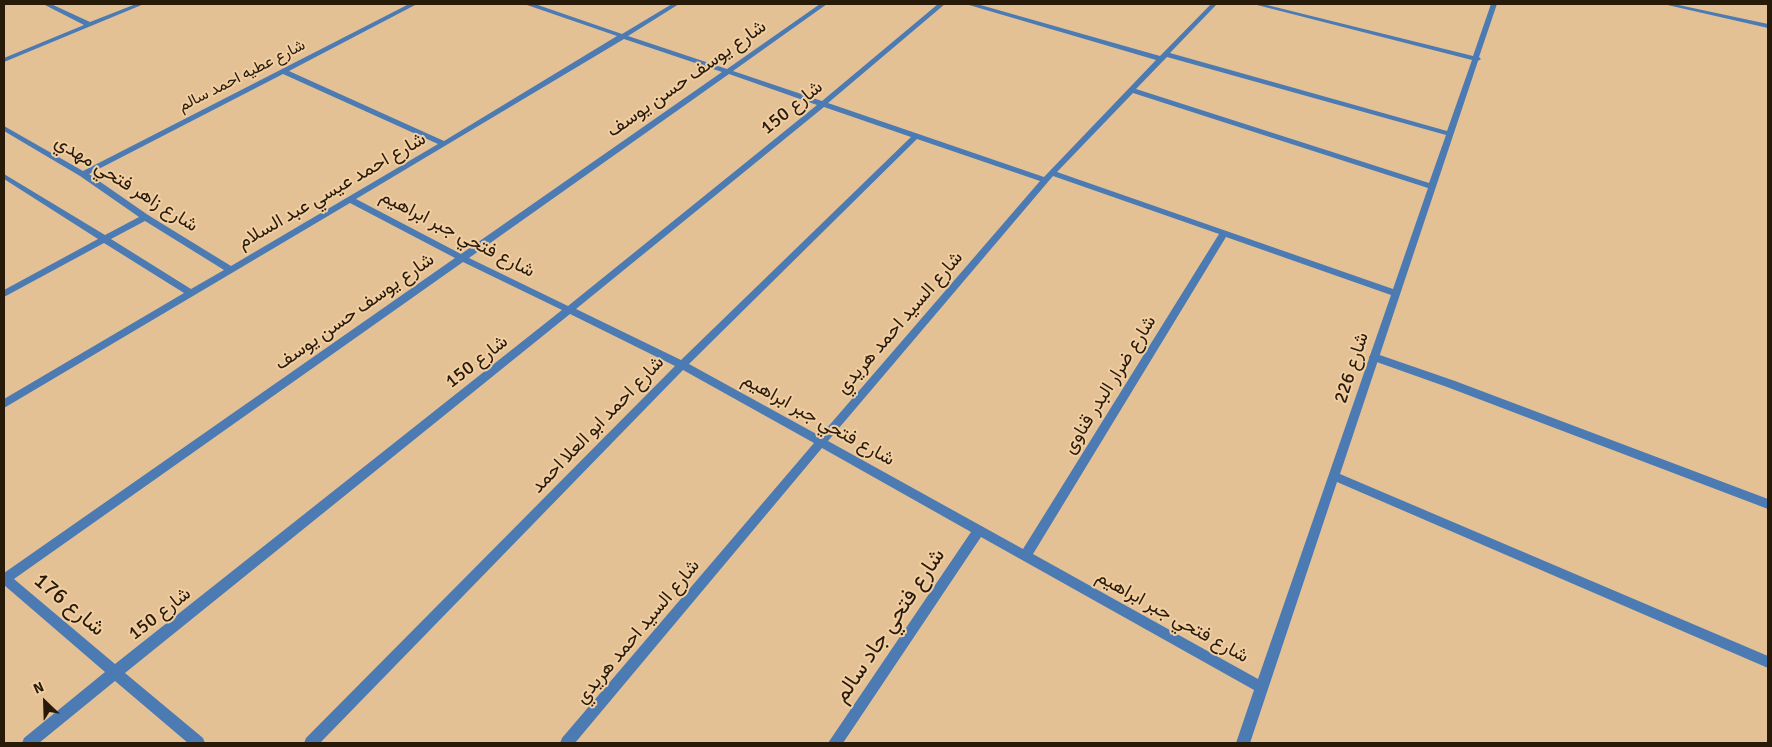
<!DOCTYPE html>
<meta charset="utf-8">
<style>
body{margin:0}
#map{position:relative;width:1772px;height:747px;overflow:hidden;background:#e4c195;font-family:Signika,sans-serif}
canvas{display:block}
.frame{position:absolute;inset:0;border:5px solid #271a09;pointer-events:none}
.north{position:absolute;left:20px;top:677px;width:50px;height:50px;-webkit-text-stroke:4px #f1cea2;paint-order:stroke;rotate:336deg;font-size:14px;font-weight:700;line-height:20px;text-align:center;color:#271a09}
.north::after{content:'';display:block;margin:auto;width:18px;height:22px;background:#271a09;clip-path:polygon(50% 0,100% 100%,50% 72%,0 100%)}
</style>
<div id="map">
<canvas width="1772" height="747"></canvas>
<div class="frame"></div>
<div class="north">N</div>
</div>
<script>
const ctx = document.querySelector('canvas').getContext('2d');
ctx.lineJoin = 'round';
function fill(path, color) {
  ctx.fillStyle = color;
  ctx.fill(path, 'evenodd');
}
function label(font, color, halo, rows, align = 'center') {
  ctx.font = font + ' Signika,Vazirmatn,sans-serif';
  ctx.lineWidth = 4;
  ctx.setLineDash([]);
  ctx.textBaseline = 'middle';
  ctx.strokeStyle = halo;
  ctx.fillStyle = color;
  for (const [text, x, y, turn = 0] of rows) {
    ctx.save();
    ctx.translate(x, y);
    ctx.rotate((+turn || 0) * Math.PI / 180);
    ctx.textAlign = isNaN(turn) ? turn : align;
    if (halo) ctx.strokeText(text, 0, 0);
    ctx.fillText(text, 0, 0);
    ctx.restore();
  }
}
const service = new Path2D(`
 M1374,353L1455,381L1768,499V509L1447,387L1371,360L1369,357L1371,354Z`);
const minor = new Path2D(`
 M43,4H51L90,22L136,4H144L4,62V58L84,25Z
 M409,4H417L289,71L444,141L617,36L527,5L526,4H535L622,34L672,4H679L628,36L727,69L820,4H827L733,71L822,101L938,4H945L828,103L1044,177L1156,60L969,5L968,4H977L1160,56L1211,4H1217L1170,53L1447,131L1472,60L1253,4H1263L1473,56L1491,4H1497L1479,57L1481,59L1478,61L1340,474L1768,656V668L1337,482L1250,743H1236L1254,690L981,537L843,743H828L971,532L822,448L575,743H560L562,738L814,443L683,370L320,743H304L306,738L675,366L570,314L125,673L203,738L205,743H188L115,681L39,743H22L24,738L105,672L4,585V573L455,258L350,203L4,408V399L184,293L104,243L4,297V290L98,239L4,179V174L105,235L139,217L80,176L4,131V126L83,171ZM624,39L722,72L461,254L356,199ZM1167,57L1446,135L1429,183L1136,89ZM283,74L438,144L231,266L148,215L89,174ZM729,74L817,105L568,306L469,258ZM1133,93L1428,188L1393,289L1057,172ZM824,107L911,137L681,360L576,309ZM917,139L1040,181L820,436L689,364ZM1053,176L1219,234L1023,549L828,441ZM145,221L224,270L191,289L111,239ZM1226,237L1391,295L1258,679L1033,554ZM463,262L562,310L115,664L14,579Z
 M1663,4H1674L1768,24V28Z`);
const farStreetnames = [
 ["شارع عطيه احمد سالم",242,76,-27]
];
const streetNames = [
 ["شارع يوسف حسن يوسف",687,79,-35],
 ["شارع 150",792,108,-39],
 ["شارع زاهر فتحي مهدي",126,184,32],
 ["شارع احمد عيسي عبد السلام",332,191,-30],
 ["شارع فتحي جبر ابراهيم",457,234,27],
 ["شارع يوسف حسن يوسف",355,312,-35],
 ["شارع السيد احمد هريدي",900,323,-49],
 ["شارع 150",477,362,-38],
 ["شارع 226",1352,368,-72],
 ["شارع ضرار البدر قناوى",1110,385,-58],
 ["شارع فتحي جبر ابراهيم",818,420,29],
 ["شارع احمد ابو العلا احمد",598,425,-46],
 ["شارع 150",160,614,-38],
 ["شارع فتحي جبر ابراهيم",1172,617,29],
 ["شارع السيد احمد هريدي",638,632,-50]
];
const nearStreetnames = [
 ["شارع 176",69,605,40],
 ["شارع فتحي جاد سالم",890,626,-56]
];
fill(service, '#4c7bb3');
fill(minor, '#4c7bb3');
label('16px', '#271a09', '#f1cea2', farStreetnames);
label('19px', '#271a09', '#f1cea2', streetNames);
label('22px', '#271a09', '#f1cea2', nearStreetnames);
</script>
